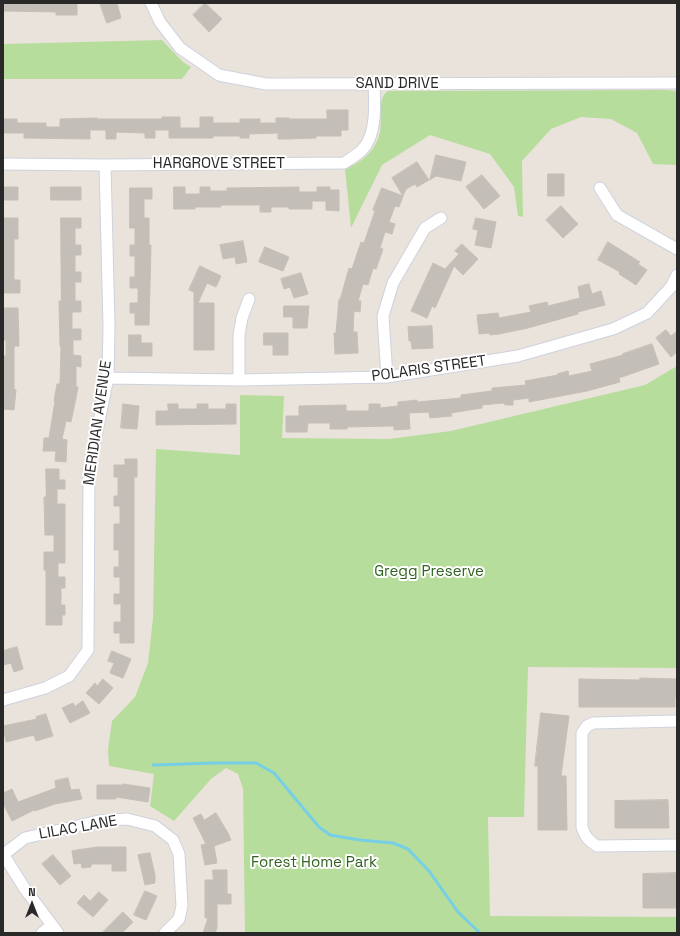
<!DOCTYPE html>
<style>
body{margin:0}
#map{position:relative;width:680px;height:936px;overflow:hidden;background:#eae3dc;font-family:"Space Grotesk",sans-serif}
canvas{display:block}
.frame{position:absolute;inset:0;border:4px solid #292929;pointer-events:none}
.north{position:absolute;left:12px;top:884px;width:40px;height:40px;-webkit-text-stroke:3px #fff;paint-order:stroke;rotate:0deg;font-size:11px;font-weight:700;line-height:16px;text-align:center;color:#292929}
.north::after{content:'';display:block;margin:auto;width:14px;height:18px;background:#292929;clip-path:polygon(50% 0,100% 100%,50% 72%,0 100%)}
</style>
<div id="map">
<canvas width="680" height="936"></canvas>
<div class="frame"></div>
<div class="north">N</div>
</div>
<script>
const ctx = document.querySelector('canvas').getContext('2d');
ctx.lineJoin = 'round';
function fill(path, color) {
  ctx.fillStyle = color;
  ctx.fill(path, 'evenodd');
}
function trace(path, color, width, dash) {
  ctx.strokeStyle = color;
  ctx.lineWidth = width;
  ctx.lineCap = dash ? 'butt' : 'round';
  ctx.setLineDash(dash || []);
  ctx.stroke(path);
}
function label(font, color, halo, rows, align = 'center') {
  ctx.font = font + ' "Space Grotesk",sans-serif';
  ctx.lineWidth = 4;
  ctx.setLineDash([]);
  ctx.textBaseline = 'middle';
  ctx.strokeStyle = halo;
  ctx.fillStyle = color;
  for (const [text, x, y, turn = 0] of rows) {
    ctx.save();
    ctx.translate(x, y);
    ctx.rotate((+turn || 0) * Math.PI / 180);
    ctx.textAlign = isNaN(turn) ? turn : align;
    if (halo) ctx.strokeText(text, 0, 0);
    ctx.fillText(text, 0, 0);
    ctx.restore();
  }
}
const green = new Path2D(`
 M162,40L183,62L191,67L182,79H3V44Z
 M664,90L677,91V165L653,164L637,133L611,119L581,117L551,129L522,161L523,217L518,216L514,187L490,154L430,135L382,165L351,228L345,169C362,162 376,151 380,132C383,120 376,99 388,91Z
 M677,366V668L528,667L524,817H488L490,916L677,917V933H245L243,789L238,774L226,768L211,779L174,821L150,806L154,774L109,766L108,750L112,721L135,697L148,663L153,618L156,449L240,455V395L284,396L282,438L389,439L451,431L645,385Z`);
const stream = new Path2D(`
 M153,765L215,763H256L274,773L319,827L330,835L360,840L393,843L408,849L429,871L458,912L480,933`);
const building = new Path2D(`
 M3,3H77V15H56V12L3,11Z
 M100,3H117L121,18L107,23Z
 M205,3L222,19L209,32L193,15Z
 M327,110H348V130H341V136H316V138L289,139H278V133L249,134V138H240V136H213V138H169V130H155V138H145V133L116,132V139H106V130H90V139L24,138V133H3V119H17V123H46V127H60V119L97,118V119H162V117H180V128H200V117H213V123H240V119H260V123H276V118H289V119H327Z
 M436,155L466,162L461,181L436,176L430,180Z
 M417,162L429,180L417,187L415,184L406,189L403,196L392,178Z
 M548,174H564V196H548Z
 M482,175L500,196L484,209L466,187Z
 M3,187H18V200H3Z
 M51,187H81V200H51Z
 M174,187H185V194H200V187H210V191H227V188L299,187V192H317V187H330V190H339V211L326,210V201H312V209H289V207H271V212H260V205H221V207H195V209H174Z
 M130,188H152V199H144V218H149V245H151L149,325H135V313H130V303H138V288H130V277H135V256H130V245H135V228H130Z
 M382,188L403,196L399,207L395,206L389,222L395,224L392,234L385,232L380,248L383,249L376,269L373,268L368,285L363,284L358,301H361L360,312L354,311L353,332H357L358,353L335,354L334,333H336L339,299L340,300L349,268L352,269L361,242L364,243L375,211L373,210Z
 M561,206L578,224L563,238L546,220Z
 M3,218H18V239H14V280H20V293H3Z
 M61,218H81V228H75V245H81V255H75V272H81V282H75V301H81V312H72V329H81V340H73V355L81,356V367L76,366V387H78L76,398L71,422L66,421L62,439L67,440L66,462L55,461L56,451H43L44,438H49L55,401H54L57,384H60L61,346H60L59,301H61Z
 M476,218L496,222L491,248L475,245L478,230L473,229Z
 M243,241L247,262L236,264L235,257L223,259L220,245Z
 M608,242L640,262L638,264L647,270L636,285L619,274L620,272L598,260Z
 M462,244L478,259L463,275L454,266L435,308L432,306L427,318L411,311L433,263L445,269L459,254L455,251Z
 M265,247L289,257L283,271L259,262Z
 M200,266L221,276L216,287L207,283L198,303H214V350H194V292L189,290Z
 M301,273L308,294L294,298L290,287L284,289L281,279Z
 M589,284L592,294L601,291L605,305L578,312V314L528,328L499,334L490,335L489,333L479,334L477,315L498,313L499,318L531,312L529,306L547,302L548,306L580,298L578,287Z
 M284,306H309L307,328H293V317H284Z
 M3,308H18L19,346H14V389L16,390L14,410L3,409V356H6V340H3Z
 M432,326L433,348L412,349L411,341H409L408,327Z
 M666,330L671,336L677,331V352L671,357L656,338Z
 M264,333H288V355H273V345H264Z
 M129,335H141V343H152V356H129Z
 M652,344L659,364L619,378L620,382L587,391L529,402V398L513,400V405H505L504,403L482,405V408L451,413L452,416L430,418L429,412L409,413L410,429L394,430V426L347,427V429H330V423H308L307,432H286V416H299V406L346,405V411H369V404H380V408L398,406V402L417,400V402L461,398V395L492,391V388L526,385L525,381L558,375L557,374L568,371L569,376L592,371L590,364L623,355V354Z
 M123,404L139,406L137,429L121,428Z
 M168,404H178V409H197V404H208V409H226V404H236V424L156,425V411H168Z
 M125,459H137V477H134V643H120V633H114V622H121V604H114V594H120V577H114V567H119V550H114V524H120V506H114V496H118V477H114V465H125Z
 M46,469H59V480H65V489H57V504H65V563H58V577H65V588H61V605H65V615H62V625H46V570H44V552H54V535H45L44,497H46Z
 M17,647L23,669L14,672L11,663L3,665V651Z
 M112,651L131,659L123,678L110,673L114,663L108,661Z
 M640,678L677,679V697H675V707H579V679L640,680Z
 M103,679L113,688L99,704L86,693L95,683L97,686Z
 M83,701L90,713L70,723L62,708L73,703L75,706Z
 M541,713L569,716L561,776H566L567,830H538V766H535Z
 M46,714L53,736L36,741L34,735L6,742L3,726L37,719L36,717Z
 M68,778L71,790L79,789L82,799L55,804L35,811L34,810L12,821L3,803V793L12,789L18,802L56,788L55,781Z
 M123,784L150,788L148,802L116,797V799H97V785H123Z
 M668,800L669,828H615V801Z
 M216,813L228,833L231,840L214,846L217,863L205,865L201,845L206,844L193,818L201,814L204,820Z
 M98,847H126V871H112V864H91V867L82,868L81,863L74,864L72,851Z
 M150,853L155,875V883L145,885L138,855Z
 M53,855L71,876L60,885L42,864Z
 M213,870H227V894H231V904H217V928L215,933H203L208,918H205V880H213Z
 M677,873V908H643V874Z
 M145,891L157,896L146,920L134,915Z
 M99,892L108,900L93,917L77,903L84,895L90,901Z
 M123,912L133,922L122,933H102Z`);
const street = new Path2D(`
 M151,3L160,22L180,48L219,75L266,84L677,83
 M3,164L105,165L344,163C350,159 357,155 362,150C377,135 375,104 374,84
 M600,188L617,215L677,249
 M387,377L383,316L393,283L425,228L441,218
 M108,378L239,380L387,377L518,356L613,329L647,313L671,287L677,275
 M239,380V335L242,318L249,299
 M3,700L45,688L69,676L88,650L89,470L108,378L109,326L105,165
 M677,721L593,723L587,726L582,733V827C585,837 589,841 597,846L677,845
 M3,854L25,889L58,933
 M3,855L25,838L99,821L127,819L155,826L173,840L179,854L182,906L179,919L165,933
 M42,933L52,925`);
const streetNames = [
 ["SAND DRIVE",397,84],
 ["HARGROVE STREET",219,164],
 ["POLARIS STREET",429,369,-8],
 ["MERIDIAN AVENUE",98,423,-82],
 ["LILAC LANE",78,828,-10]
];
const parkNames = [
 ["Gregg Preserve",429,572],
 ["Forest Home Park",314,863]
];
fill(green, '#b7dd9c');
trace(stream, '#76cfe5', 3);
fill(building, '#c3beb7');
trace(building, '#c5bfb6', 1);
trace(street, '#ced2dd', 13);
trace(street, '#fff', 11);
label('15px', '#292929', '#fff', streetNames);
label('15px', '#31601f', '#fff', parkNames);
</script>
